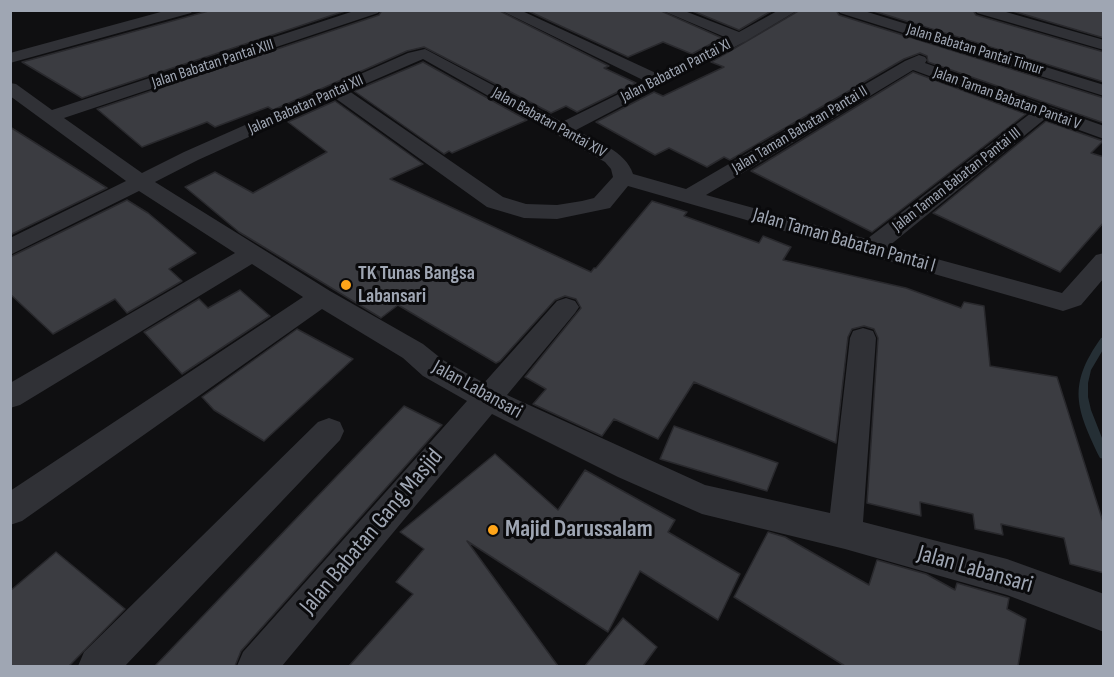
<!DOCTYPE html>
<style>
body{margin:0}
#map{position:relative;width:1114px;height:677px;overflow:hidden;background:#0f0f11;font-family:"Sofia Sans Condensed",sans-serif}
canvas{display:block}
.frame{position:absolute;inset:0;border:12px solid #9fa6b3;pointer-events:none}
</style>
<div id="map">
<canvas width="1114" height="677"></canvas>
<div class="frame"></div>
</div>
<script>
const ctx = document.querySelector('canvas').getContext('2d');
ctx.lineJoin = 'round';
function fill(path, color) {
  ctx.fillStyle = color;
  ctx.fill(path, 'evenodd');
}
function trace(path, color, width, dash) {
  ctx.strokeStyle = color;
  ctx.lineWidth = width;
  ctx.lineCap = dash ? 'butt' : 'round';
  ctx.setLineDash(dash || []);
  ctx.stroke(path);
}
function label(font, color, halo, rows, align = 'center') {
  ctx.font = font + ' "Sofia Sans Condensed",sans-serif';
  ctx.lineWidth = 6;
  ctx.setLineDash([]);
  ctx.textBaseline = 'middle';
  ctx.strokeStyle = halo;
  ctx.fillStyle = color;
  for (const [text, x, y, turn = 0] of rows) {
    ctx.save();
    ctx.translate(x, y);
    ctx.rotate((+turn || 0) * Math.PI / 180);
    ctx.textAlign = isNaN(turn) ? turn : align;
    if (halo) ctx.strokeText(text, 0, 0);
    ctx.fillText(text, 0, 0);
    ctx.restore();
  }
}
const stream = new Path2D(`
 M1104,337V348L1091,370L1088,383V397L1091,410L1104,443V459L1100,458C1076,408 1067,386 1101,338Z`);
const building = new Path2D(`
 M212,10H348L82,98L22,62Z
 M382,10H498L609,66L604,68L636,83L577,112L566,106L551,113L424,47L407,51L273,110L268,107L215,127L207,122L142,147L97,109L379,15Z
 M526,10H659L722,38L692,54L663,42L628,57Z
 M690,10H773L739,30Z
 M800,10H836L839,15L1104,98V123L928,62L927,56L920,53L904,59L730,160L724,157L707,167L669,148L655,155L596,122L654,92L663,96L724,67L711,62Z
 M870,10H973L976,15L1104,52V82Z
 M1009,10H1104V38Z
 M423,62L527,120L452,153L449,151L444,154L354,91Z
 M913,72L1026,114L872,232L751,171Z
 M335,101L423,164L390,179L591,272L594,268H596L652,201L687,212L684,216L759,243L763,236L791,247L783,260L906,288L961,308L964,302L984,306L990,366L1057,377L1104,525V573L1070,564L1064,538L1001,524L1003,535L975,529L973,514L920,502L921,516L867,503L878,338L874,329L864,326L852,329L848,337L836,443L694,382L658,439L614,419L602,436L533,404L546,389L525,377L581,308L576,299L565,296L555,300L500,361L496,363L398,305L381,318L239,232L185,187L215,172L253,193L327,152L288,122Z
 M1046,121L1103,141L1091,153L1104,157V222L1060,272L933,213Z
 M10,127L107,188L10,235Z
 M127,200L148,213L196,253L169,269L182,281L127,313L115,299L53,334L10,294V257Z
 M240,290L270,316L182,374L144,332L199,299L208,308Z
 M297,329L353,359L264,441L214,410L202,397Z
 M404,406L442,425L241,651L235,666H155Z
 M674,426L778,463L767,491L660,459Z
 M495,454L558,510L585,470L675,520L668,532L740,574L718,620L640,571L608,632L467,541L558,666H349L413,594L396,582L424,549L400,532Z
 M768,532L785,537L869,585L877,560L926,574L955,590L957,583L1009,598L1007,609L1026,619L1018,666H845L734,597Z
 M56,552L125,609L69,666H10V591Z
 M623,618L657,647L643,666H585Z`);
const minor = new Path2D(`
 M168,10H193L191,13L10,63V53Z
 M357,10H380L378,13L64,118L142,173L184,152L408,53L425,49L562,122L645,81L500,10H520L658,74L727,38L661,10H682L739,32L779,10H798L746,41L576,130C595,141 626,151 633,174L686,189L905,61L919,55L925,57L927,60L925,63L1104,126V139L1046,118L889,246L1062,293L1096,255L1104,253V278L1081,305L1063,311L628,186L610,208L557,219L524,218L487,207L335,98L198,160L155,182L330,291L423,344L443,360L484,383L557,301L566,298L575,301L579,307L575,313L507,395L705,485L830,513L850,338L853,331L863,328L873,331L876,338L863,522L1007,559L1104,594V632L1007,595L845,549L702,514L618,477L492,414L282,666H237L243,652L467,401L423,376L403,358L322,309L22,521L10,525V491L303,297L252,264L20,405L10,408V383L235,253L139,191L10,255V238L126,181L10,96V83L16,84L52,110ZM423,59L605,162L611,169L613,177L594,198L582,201L557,205L526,204L503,197L349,91ZM913,70L1031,113L867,239L706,195Z
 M838,10H861L1104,85V96L840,13Z
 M975,10H999L1104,40V50L977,13Z
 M329,418L340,422L344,431L340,440L125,666H78L84,652L318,422Z`);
const markers = [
 [346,285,6,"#ffa519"],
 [493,530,6,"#ffa519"]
];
const farStreetnames = [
 ["Jalan Babatan Pantai Timur",975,50,17],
 ["Jalan Babatan Pantai XIII",213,64,-18],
 ["Jalan Babatan Pantai XI",676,71,-27],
 ["Jalan Taman Babatan Pantai V",1007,99,20],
 ["Jalan Babatan Pantai XII",306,105,-24],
 ["Jalan Babatan Pantai XIV",549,123,29],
 ["Jalan Taman Babatan Pantai II",800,130,-31],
 ["Jalan Taman Babatan Pantai III",957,180,-38]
];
const streetNames = [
 ["Jalan Taman Babatan Pantai I",844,241,16],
 ["Jalan Labansari",477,390,29]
];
const poiNames = [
 ["TK Tunas Bangsa",358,274],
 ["Labansari",358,297]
];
const nearPoinames = [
 ["Majid Darussalam",505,530]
];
const nearStreetnames = [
 ["Jalan Babatan Gang Masjid",372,532,-50],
 ["Jalan Labansari",975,570,16]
];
fill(stream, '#252f35');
fill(building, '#3b3c41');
trace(building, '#29292d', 1.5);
fill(minor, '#303136');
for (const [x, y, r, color] of markers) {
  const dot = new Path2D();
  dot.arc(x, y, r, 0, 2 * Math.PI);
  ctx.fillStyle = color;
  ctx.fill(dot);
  trace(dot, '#0a0a0c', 2);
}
label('16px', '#9fa6b3', '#0a0a0c', farStreetnames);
label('20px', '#9fa6b3', '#0a0a0c', streetNames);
label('bold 20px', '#9fa6b3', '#0a0a0c', poiNames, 'left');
label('bold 24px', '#9fa6b3', '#0a0a0c', nearPoinames, 'left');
label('24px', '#9fa6b3', '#0a0a0c', nearStreetnames);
</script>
